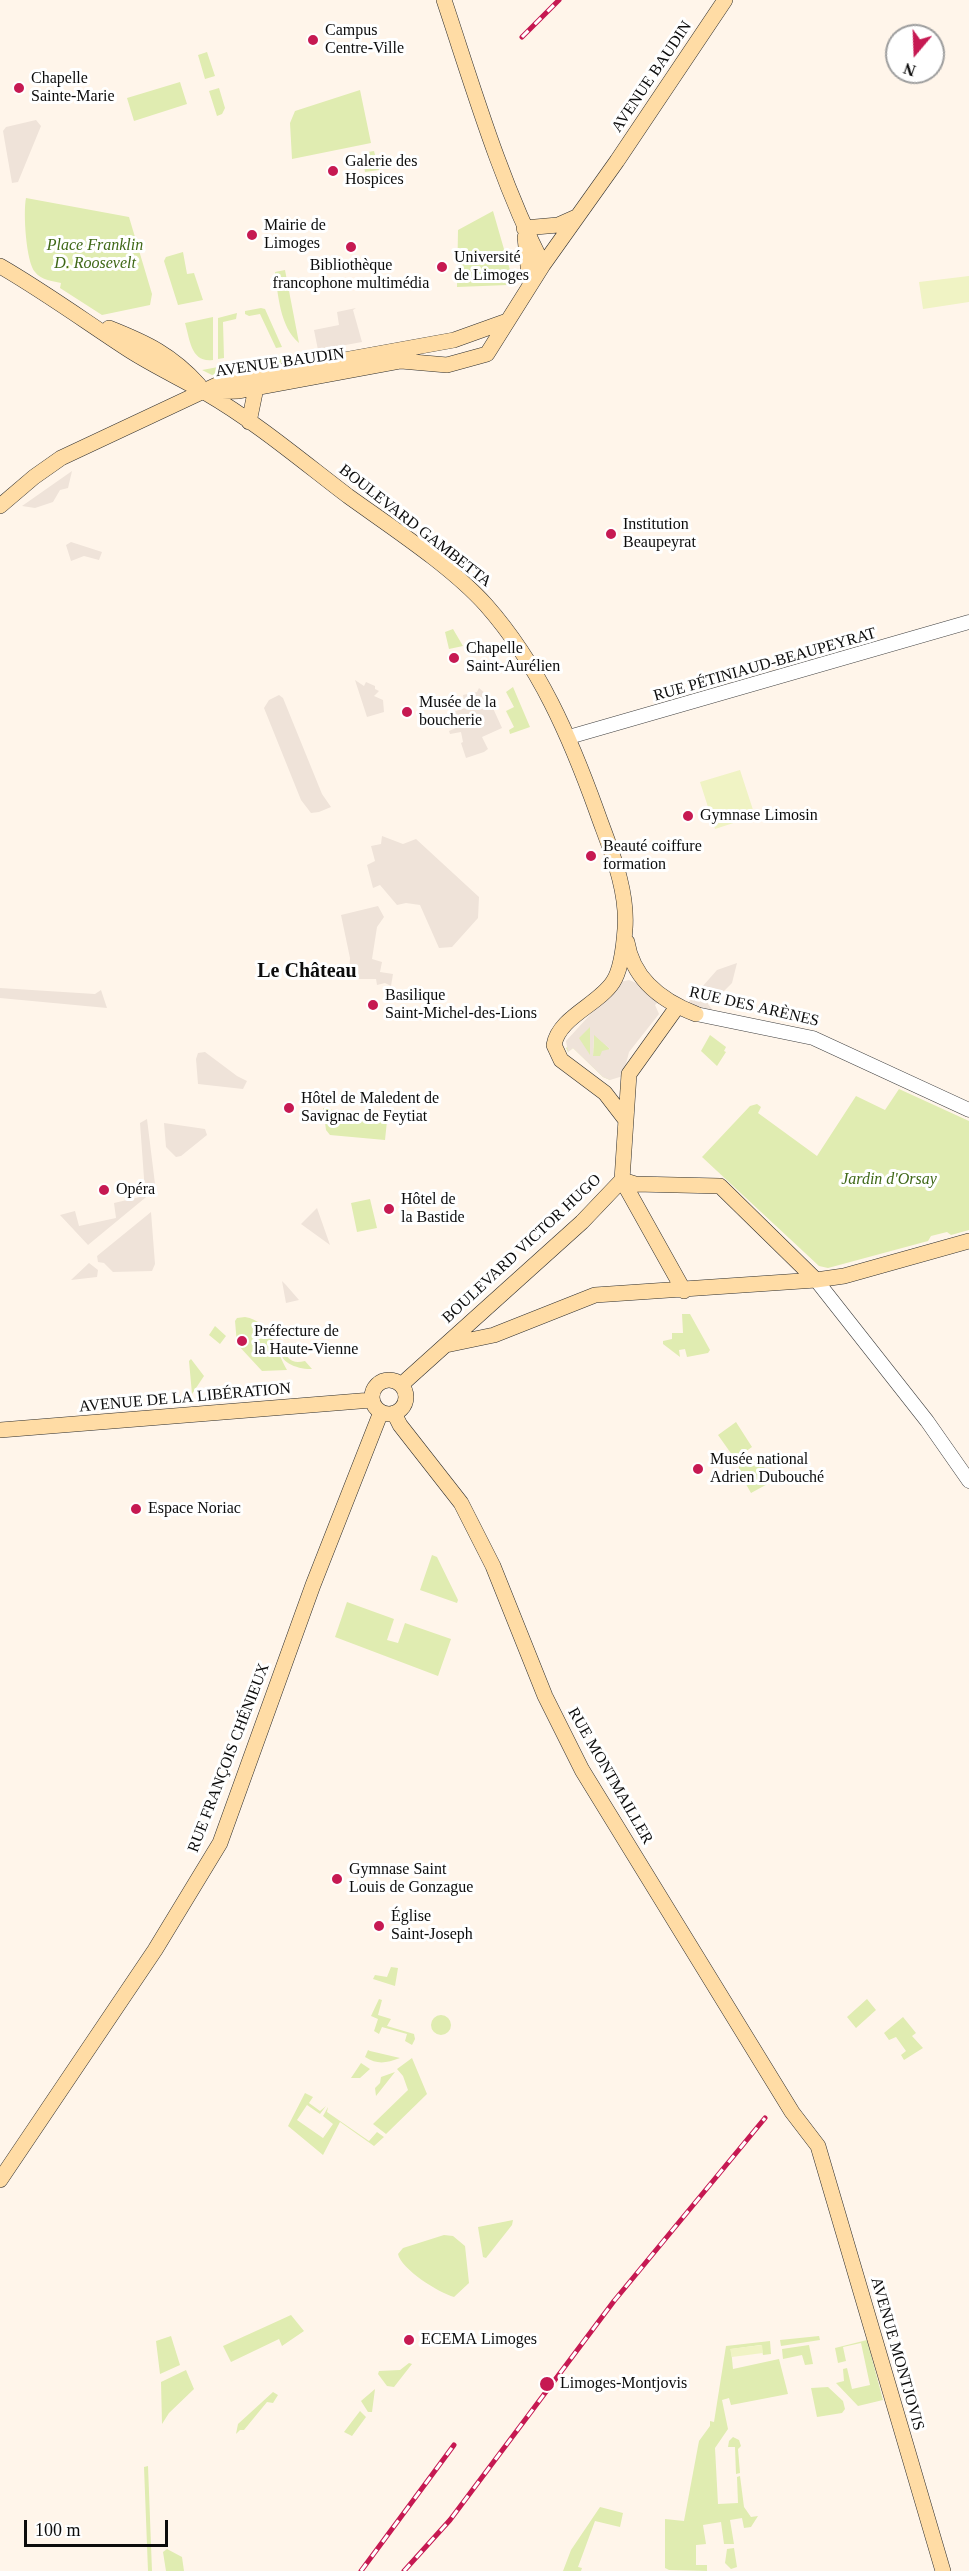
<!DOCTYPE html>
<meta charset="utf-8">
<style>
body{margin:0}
#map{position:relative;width:969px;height:2571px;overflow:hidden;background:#fff5ea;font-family:"Times New Roman",serif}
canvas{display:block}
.north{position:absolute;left:885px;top:24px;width:60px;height:60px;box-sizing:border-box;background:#fff;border:2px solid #9e9e9e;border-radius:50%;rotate:199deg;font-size:16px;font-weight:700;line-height:24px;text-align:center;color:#0c0c0c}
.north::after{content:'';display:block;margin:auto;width:21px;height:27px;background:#c61952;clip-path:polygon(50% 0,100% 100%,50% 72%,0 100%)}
.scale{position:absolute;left:24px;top:2520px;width:144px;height:27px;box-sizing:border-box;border:3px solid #0c0c0c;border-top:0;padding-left:8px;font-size:18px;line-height:21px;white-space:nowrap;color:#0c0c0c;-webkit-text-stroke:4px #fff;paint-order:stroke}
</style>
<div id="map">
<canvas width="969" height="2571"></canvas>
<div class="north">N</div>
<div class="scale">100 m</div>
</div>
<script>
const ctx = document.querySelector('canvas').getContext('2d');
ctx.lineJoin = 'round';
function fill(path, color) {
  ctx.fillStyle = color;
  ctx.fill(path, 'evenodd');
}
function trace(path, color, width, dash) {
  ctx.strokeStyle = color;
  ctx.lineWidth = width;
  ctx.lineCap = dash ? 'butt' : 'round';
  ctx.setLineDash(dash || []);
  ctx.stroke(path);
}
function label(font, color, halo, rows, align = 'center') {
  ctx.font = font + ' "Times New Roman",serif';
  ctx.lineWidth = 6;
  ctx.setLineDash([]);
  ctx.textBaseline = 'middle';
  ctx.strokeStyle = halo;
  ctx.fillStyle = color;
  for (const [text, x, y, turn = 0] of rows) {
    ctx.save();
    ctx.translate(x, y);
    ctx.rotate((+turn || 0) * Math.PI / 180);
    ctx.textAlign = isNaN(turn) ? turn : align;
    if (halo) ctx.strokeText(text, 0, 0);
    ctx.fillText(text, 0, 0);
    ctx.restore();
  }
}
const green = new Path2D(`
 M207,52L215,76L205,79L198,55Z
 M180,82L187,104L134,121L127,98Z
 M219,88L225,108L222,114L217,116L209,91Z
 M360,90L371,143L292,159L290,123L295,111Z
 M374,151L379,170L365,172L362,153Z
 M26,198L129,217L152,294L150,305L102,315L60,288L61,283C52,281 41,280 35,272C26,262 23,212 26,198Z
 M493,211L510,270L508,285L457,287L458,230Z
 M183,252L187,274L194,273L203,300L178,305L164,261L166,257Z
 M285,270L299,343C280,327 278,295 275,272Z
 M261,308L265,309L282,347L276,348L260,314L249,316L245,314V311Z
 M237,313L236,319L223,322L224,358L218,359V318Z
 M213,317V360C191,363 190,340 185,323Z
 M289,353L287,360L282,363L237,371V365Z
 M229,365L232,372L212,375L202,370Z
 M453,629L463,646L449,649L445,632Z
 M513,687L530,727L510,734L509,730L514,727L506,711L514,707L506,692Z
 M590,1026V1056L609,1070L610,1080L603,1077L573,1048L568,1052L566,1048Z
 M594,1034L610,1049L600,1057L593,1056Z
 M710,1035L726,1047L724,1051L726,1052L717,1066L701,1051Z
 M899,1089L969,1121V1230L951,1235L947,1232L931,1236L928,1241L828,1268L819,1266L702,1157L750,1106L757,1104L761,1107L758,1113L817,1156L856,1096L885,1110Z
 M323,1108L387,1121L385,1140L330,1135L326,1130Z
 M370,1199L377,1228L357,1232L351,1203Z
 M682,1314H690L710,1350L708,1353L687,1357L685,1349L679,1350L680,1357L663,1344V1341L672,1339V1333H683Z
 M245,1317C271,1321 276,1351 287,1370L262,1371L237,1344L235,1321L237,1318Z
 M215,1326L226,1336L220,1344L209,1335Z
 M283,1348C288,1360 292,1364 305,1361L312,1369C300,1370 275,1362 283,1348Z
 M191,1359L204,1376L192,1394L189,1361Z
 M216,1386L225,1393L228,1390L235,1396L246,1397L200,1401Z
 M736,1422L752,1447L735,1459L718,1435Z
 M757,1456L773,1481L751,1493L739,1472V1466Z
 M432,1555L437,1557L458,1600L457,1603L420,1590Z
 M347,1602L394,1619L387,1640L398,1643L405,1623L451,1639L438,1676L335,1637Z
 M391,1967L398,1968L395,1986L373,1979L375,1975L387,1977Z
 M379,1999L382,2000L378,2015L391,2019L387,2026L414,2034L415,2039L412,2045L405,2041L407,2034L382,2027L379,2034L374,2031L378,2019L371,2016Z
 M867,1999L876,2010L856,2028L847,2017Z
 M431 2025a10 10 0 1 1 20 0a10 10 0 1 1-20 0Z
 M903,2017L916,2033L912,2036L923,2048L904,2060L901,2055L906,2051L896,2037L889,2040L884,2033Z
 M368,2050L370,2051L400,2058C386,2063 378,2065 365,2057Z
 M412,2058L427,2094L386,2134L373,2124L408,2090L403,2076L397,2069Z
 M361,2063L370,2069L360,2078H351Z
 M395,2072L376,2096L375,2088L380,2083L381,2077Z
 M305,2093L313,2097L309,2103L320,2111L326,2106L320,2114L307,2105L297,2120L323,2138L333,2124L323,2116L328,2107L327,2112L369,2141L377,2132L384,2137L374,2146L340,2122L323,2155L288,2126Z
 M513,2220L512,2225L486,2258L483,2257L478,2227Z
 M444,2235L453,2236L465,2246L469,2283L454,2297C439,2293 401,2269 398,2254L403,2248Z
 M291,2315L304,2331L282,2346L279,2339L231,2362L223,2346Z
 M171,2336L180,2365L160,2374L156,2341Z
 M819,2336L820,2340L781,2346L780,2340Z
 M867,2340L883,2400L858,2406L836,2383L844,2381L843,2369L847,2368L852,2389L870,2385L861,2343L843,2347L846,2361L838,2363L835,2348Z
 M770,2341L771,2354L763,2355L761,2345L731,2349L733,2369L779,2359L788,2394L731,2405L729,2398L722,2400L728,2429L715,2448L718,2504L738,2503L737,2477L740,2476L744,2507L751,2517L758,2516L751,2527L744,2528L742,2518L730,2520L734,2544H724L721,2522L703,2525L706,2544L696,2545V2565H707V2571L669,2570L665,2568V2519L684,2521L699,2441L710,2426V2421L714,2422L726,2346Z
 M809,2345L813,2364L805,2365L802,2355L783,2359L782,2349Z
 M409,2363L412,2364L394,2387L387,2386L378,2374L379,2371L400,2370Z
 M186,2370L194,2389L169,2413L162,2424L161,2382Z
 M828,2387L843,2401L845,2409L842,2413L817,2417L811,2388Z
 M375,2389L372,2412H368L361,2401Z
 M273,2392L278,2395L273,2403L267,2402L244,2430H240L236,2434L238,2424Z
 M360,2411L366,2417L352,2436L344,2432Z
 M733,2437L739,2440L741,2446L738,2449L740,2473L736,2474L735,2447H728L729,2441Z
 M148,2466L152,2571H148L144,2467Z
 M600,2507L623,2513L620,2527L595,2521L578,2567L582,2568L581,2571H563L571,2550Z
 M734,2548L737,2567L731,2569L725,2563L727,2549Z
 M167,2549L182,2557L184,2571H166L163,2552Z`);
const pitch = new Path2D(`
 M969,276V302L923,309L919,282Z
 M740,770L755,816L715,829L700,782Z
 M762,2345L763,2353L732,2357L730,2349Z`);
const plaza = new Path2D(`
 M36,120L41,126L18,182L12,183L3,131L6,127Z
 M356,308L353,310L362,342L318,350L314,330L339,325L337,312Z
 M72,471L68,488L60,490L53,502L35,508L22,506Z
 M71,542L102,552L99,560L84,556L71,561L66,545Z
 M355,680L364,686L366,682L375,686V689L379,691L374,696L383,700L384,712L367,717Z
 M479,688L487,695L502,728L482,737L488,749L484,752L466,758L461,743L463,742L461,732L450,734L449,731L458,727L453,712L465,708L463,695L477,692Z
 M279,695L283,698L322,794L331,807L319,812L311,813L301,800L264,708L269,700Z
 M382,836L403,844L416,839L479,897L478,918L452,947L439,948L420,905L406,903L397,905L380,885L373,888L367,865L375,861L371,846L381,844Z
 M378,906L384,917L377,927L372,959L382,962L380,972L393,974L391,986L385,983L377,985L376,979H354L349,976L350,958L341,915Z
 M737,963L732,983L718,997L711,996L708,1004L714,1012L687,1004L717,970Z
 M629,980L639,984L658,1002L655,1005L659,1014L629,1052L623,1076L610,1080L603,1077L573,1048L568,1052L566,1041L620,982ZM590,1027V1055L579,1038ZM594,1035L610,1049L602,1051L600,1056H593Z
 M0,988L95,994L101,990L107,1008L0,998Z
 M205,1052L237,1076L247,1081L243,1089L198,1084L196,1059L198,1053Z
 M147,1119L155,1184L151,1193L88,1245L60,1215L75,1211L79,1226L116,1218L114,1203L140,1197V1193L145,1192L140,1123Z
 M164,1123L205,1129L207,1135L181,1156L176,1157L166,1147Z
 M317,1208L330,1245L301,1224Z
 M151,1212L155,1264L152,1271L113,1272L104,1263L98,1262L97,1256Z
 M89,1263L98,1270L97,1277L71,1280Z
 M282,1281L286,1285L299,1300L286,1303Z`);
const tertiary = new Path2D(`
 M569,737L969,622
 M696,1014L813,1038L969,1110
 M816,1280L927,1421L969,1481`);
const secondary = new Path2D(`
 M444,0C474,90 500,180 543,265
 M524,228L558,225L576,217
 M525,237L530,285
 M0,266C45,292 86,322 129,350C154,366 180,378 206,393C256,422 302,461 348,496C391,527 451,566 486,605C539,665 570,737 597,812C610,849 628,888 625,929C624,943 621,970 613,982C598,1005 559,1017 554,1045L561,1060L605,1093L625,1119
 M109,328C147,343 172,355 199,385
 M205,392L239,391L401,361L447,365L487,354L543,265L617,161L725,0
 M249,422L256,388
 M0,506L34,477L61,458L223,382L454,340L507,321
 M627,942C633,980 662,1001 696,1014
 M622,1180L635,1184L720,1186L816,1280
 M622,1180L684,1291
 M446,1345L494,1335L595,1295L816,1280L844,1276L969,1241
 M372 1397a17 17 0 1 1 34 0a17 17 0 1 1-34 0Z
 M401,1385L582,1222L622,1180L629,1074L677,1007
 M394,1413L400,1425L461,1503L493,1566L545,1696L582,1770L792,2112L818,2146L943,2571
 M0,1430L372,1400
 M0,2180L155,1950L220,1843L313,1585L381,1412`);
const rail = new Path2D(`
 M522,37L559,0
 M361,2571L454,2445
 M404,2571L450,2520L614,2301L765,2118`);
const markers = [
 [313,40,6,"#c61952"],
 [19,88,6,"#c61952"],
 [333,171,6,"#c61952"],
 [252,235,6,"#c61952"],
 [351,247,6,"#c61952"],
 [442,267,6,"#c61952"],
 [611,534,6,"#c61952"],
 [454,658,6,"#c61952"],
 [407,712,6,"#c61952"],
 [688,816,6,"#c61952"],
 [591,856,6,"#c61952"],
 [373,1005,6,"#c61952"],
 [289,1108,6,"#c61952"],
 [104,1190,6,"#c61952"],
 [389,1209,6,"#c61952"],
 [242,1341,6,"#c61952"],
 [698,1469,6,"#c61952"],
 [136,1509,6,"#c61952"],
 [337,1879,6,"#c61952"],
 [379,1926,6,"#c61952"],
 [409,2340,6,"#c61952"],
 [547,2384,8,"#c61952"]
];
const poiNames = [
 ["Campus",325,31],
 ["Centre-Ville",325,49],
 ["Chapelle",31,79],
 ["Sainte-Marie",31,97],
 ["Galerie des",345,162],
 ["Hospices",345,180],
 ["Mairie de",264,226],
 ["Limoges",264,244],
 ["Université",454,258],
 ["de Limoges",454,276],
 ["Bibliothèque",351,266,"center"],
 ["francophone multimédia",351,284,"center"],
 ["Institution",623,525],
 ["Beaupeyrat",623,543],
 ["Chapelle",466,649],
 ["Saint-Aurélien",466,667],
 ["Musée de la",419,703],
 ["boucherie",419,721],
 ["Gymnase Limosin",700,816],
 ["Beauté coiffure",603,847],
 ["formation",603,865],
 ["Basilique",385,996],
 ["Saint-Michel-des-Lions",385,1014],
 ["Hôtel de Maledent de",301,1099],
 ["Savignac de Feytiat",301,1117],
 ["Opéra",116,1190],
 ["Hôtel de",401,1200],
 ["la Bastide",401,1218],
 ["Préfecture de",254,1332],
 ["la Haute-Vienne",254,1350],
 ["Musée national",710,1460],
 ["Adrien Dubouché",710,1478],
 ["Espace Noriac",148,1509],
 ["Gymnase Saint",349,1870],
 ["Louis de Gonzague",349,1888],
 ["Église",391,1917],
 ["Saint-Joseph",391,1935],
 ["ECEMA Limoges",421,2340],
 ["Limoges-Montjovis",560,2384]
];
const streetNames = [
 ["AVENUE BAUDIN",652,77,-56],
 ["AVENUE BAUDIN",280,363,-8],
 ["BOULEVARD GAMBETTA",415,526,38],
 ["RUE PÉTINIAUD-BEAUPEYRAT",765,665,-16],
 ["RUE DES ARÈNES",754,1007,13],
 ["BOULEVARD VICTOR HUGO",522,1249,-43],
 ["AVENUE DE LA LIBÉRATION",185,1398,-5],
 ["RUE FRANÇOIS CHÉNIEUX",229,1758,-69],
 ["RUE MONTMAILLER",610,1776,60],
 ["AVENUE MONTJOVIS",897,2354,74]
];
const parkNames = [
 ["Place Franklin",95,246],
 ["D. Roosevelt",95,264],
 ["Jardin d'Orsay",889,1180]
];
const quarterNames = [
 ["Le Château",307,972]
];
fill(green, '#e0ecb1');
fill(pitch, '#f0f3c4');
fill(plaza, '#efe3d9');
trace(tertiary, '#3f3f3f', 15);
trace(secondary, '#2e2e2e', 16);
trace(tertiary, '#fff', 14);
trace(secondary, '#ffdca5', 15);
trace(rail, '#c61952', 5);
trace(rail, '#fff', 3, [9]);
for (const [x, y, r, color] of markers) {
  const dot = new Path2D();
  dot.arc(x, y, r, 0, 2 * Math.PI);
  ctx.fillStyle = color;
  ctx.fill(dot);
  trace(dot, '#fff', 2);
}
label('16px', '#0c0c0c', '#fff', poiNames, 'left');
label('16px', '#0c0c0c', '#fff', streetNames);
label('italic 16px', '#3f6817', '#fff', parkNames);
label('bold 20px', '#0c0c0c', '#fff', quarterNames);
</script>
